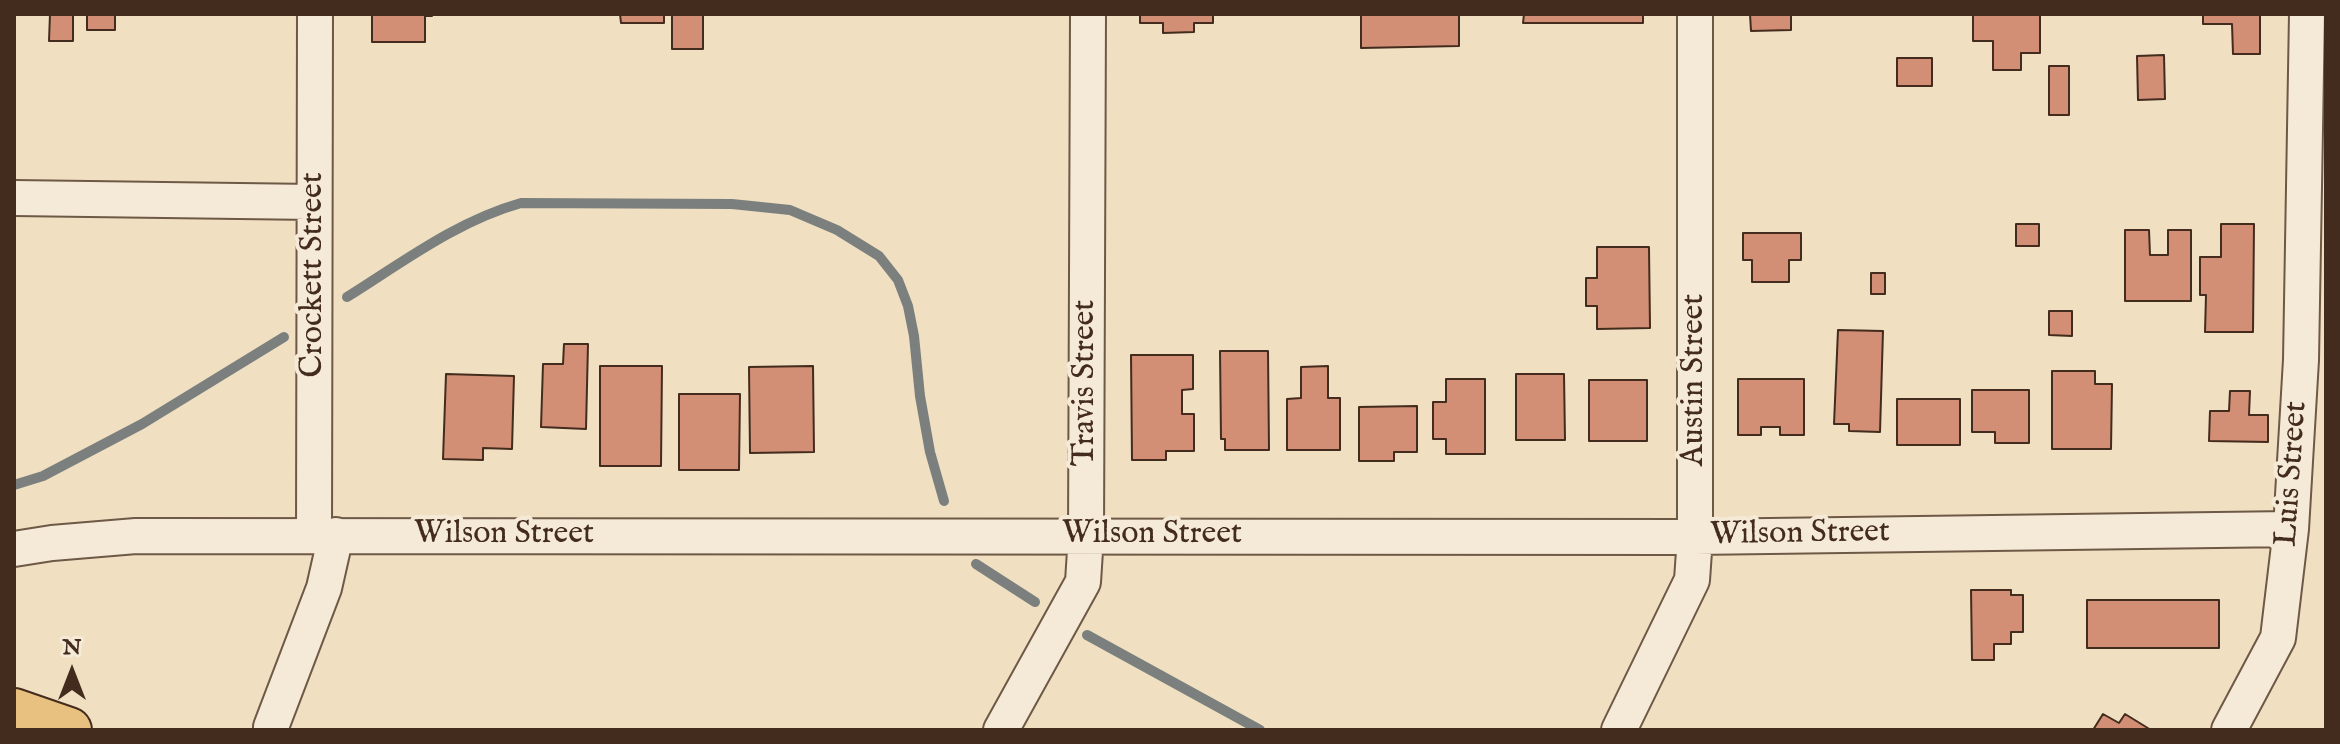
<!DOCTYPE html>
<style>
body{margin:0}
#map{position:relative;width:2340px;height:744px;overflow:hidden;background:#f0dfc1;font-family:"IM FELL English",serif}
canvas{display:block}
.frame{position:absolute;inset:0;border:16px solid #432b1d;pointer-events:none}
.north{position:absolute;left:32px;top:632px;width:80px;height:80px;-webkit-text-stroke:6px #f5ead7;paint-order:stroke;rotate:0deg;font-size:22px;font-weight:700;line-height:32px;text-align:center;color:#432b1d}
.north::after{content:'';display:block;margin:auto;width:28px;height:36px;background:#432b1d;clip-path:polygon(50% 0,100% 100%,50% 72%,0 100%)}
</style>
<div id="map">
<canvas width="2340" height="744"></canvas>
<div class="frame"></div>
<div class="north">N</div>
</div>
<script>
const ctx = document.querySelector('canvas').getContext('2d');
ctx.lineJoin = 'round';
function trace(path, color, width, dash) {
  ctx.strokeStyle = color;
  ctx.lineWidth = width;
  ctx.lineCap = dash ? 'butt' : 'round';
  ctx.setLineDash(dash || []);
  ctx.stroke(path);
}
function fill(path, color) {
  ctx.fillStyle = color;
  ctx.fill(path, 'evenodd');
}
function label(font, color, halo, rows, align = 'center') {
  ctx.font = font + ' "IM FELL English",serif';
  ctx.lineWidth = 8;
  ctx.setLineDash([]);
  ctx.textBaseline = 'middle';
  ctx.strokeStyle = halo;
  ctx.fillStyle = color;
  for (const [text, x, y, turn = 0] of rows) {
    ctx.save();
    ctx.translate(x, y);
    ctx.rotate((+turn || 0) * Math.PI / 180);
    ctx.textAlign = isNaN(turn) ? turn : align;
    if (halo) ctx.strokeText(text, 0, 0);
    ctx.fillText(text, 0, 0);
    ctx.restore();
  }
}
const stream = new Path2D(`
 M347,297C403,262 457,221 521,203L732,204L790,210L837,230L879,256L898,280L908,306L914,336L920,396L930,452L944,501
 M14,485L43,476L142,424L284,337
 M976,564L1035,602
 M1087,635L1260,730`);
const building = new Path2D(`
 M50,14H73V41H49Z
 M87,14H115V30H87Z
 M372,14H432V16H425V42H372Z
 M620,14H664V23H621Z
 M672,14H703V49H672Z
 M1140,14H1213V23H1194V32L1163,33V23H1140Z
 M1361,14H1459V46L1361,48Z
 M1524,14H1643V23H1523Z
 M1750,14H1791V30L1751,31Z
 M1973,14H2040V53H2021V70H1993V41H1973Z
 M2203,14H2260V54H2233L2232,24H2203Z
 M2164,55L2165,99L2138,100L2137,56Z
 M1897,58H1932V86H1897Z
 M2049,66H2069V115H2049Z
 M2016,224H2039V246H2016Z
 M2221,224H2254L2253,332H2205L2206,295H2200V257H2221Z
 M2125,230H2149L2150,255H2168V230H2191V301H2125Z
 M1743,233H1801V260H1789V282H1752V260H1743Z
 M1597,247H1649L1650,328L1597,329V306H1586V278H1597Z
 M1871,273H1885V294H1871Z
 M2049,311H2072V336L2049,335Z
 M1838,330L1883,331L1880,432L1849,431V424H1834Z
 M564,344H588L586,429L541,427L543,364H563Z
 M1220,351H1268L1269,450H1225V439H1221Z
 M1131,355H1193V389L1182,390V414H1194V451H1166V460H1132Z
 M600,366H662L661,466H600Z
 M813,366L814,452L750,453L749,367Z
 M1328,366V398H1340V450H1287V399L1301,398V367Z
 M2052,371H2095V384H2112L2111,449H2052Z
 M446,374L514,376L512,449L483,448V460L443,459Z
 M1516,374H1564L1565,440H1516Z
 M1446,379H1485V454H1446V439H1433V402H1446Z
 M1738,379H1804V435H1780V427H1761V435H1738Z
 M1589,380H1647V441H1589Z
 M1972,390H2029V443H1995V432H1972Z
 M2230,391H2250L2249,415H2268V442L2209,441L2210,411H2229Z
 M679,394H740L739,470H679Z
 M1897,399H1960V445H1897Z
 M1417,406V452H1394V461H1359V407Z
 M1971,590H2011V595H2023V632H2011V644H1994V660H1972Z
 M2087,600H2219V648H2087Z
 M2103,714L2119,723L2125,714L2151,730H2093Z`);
const minor = new Path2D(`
 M14,198L314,202
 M314,535L315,14
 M14,549L52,543L136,536L1695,537L2291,529
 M271,727L324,588L336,535
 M1001,730L1083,582L1086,535L1088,14
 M1619,730L1692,580L1695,537V14
 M2229,730L2278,638L2291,529L2301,360L2307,14`);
const primary = new Path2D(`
 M14,711L69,730`);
const streetNames = [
 ["Crockett Street",314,275,-90],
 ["Austin Street",1695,380,-90],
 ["Travis Street",1086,383,-90],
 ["Luis Street",2293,474,-86],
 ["Wilson Street",504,535],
 ["Wilson Street",1152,535],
 ["Wilson Street",1800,535,-1]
];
trace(stream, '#7b807e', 10);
fill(building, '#d28f75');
trace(building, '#432b1d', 2);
trace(minor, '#6e5846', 38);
trace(primary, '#432b1d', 48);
trace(minor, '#f5ead7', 34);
trace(primary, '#e8c080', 44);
label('32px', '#432b1d', '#f5ead7', streetNames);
</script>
